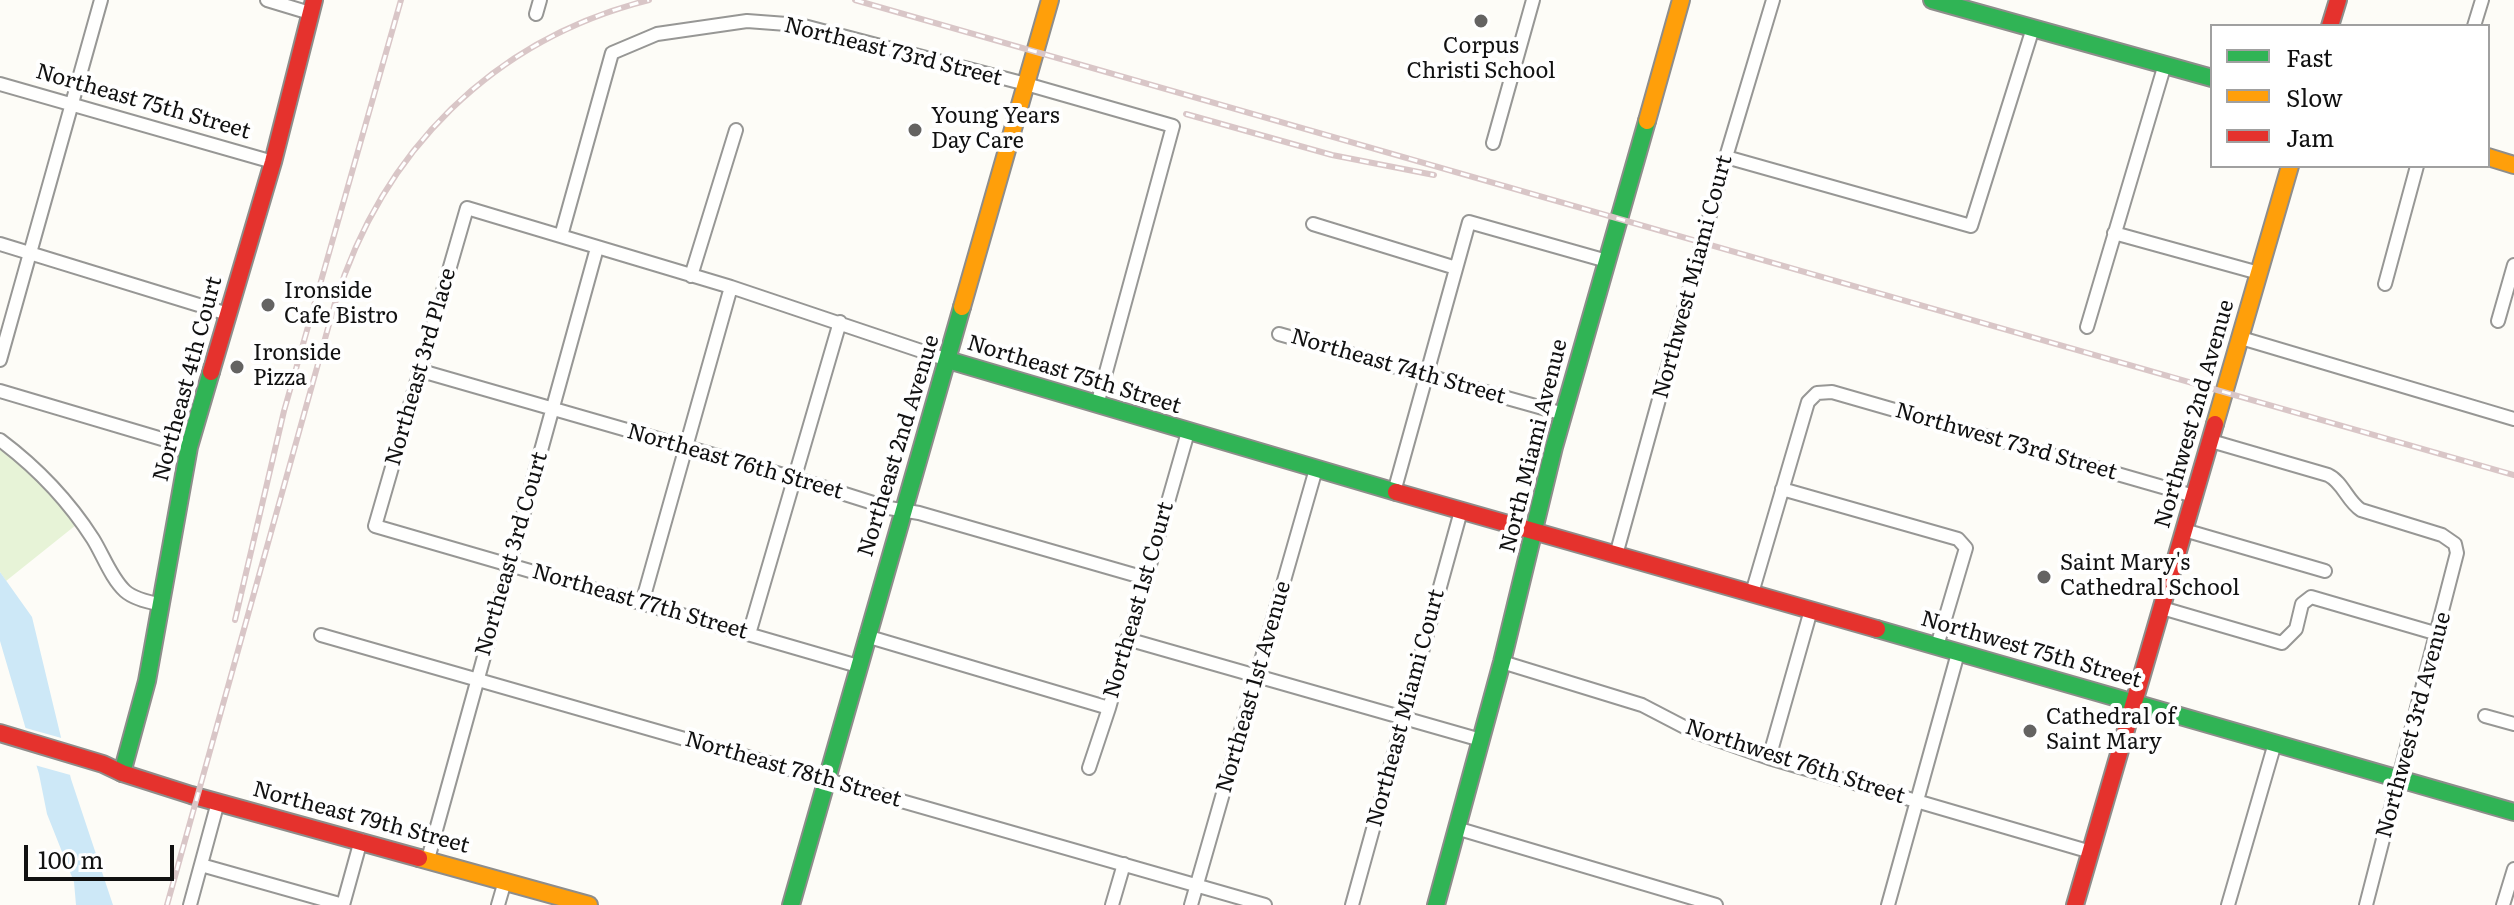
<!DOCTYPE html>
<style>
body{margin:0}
#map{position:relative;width:2514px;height:905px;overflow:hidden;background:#fdfcf7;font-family:Literata,serif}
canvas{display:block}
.legend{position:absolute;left:2210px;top:24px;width:280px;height:144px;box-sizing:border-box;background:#fff;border:2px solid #a0a0a0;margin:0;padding:10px 14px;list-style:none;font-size:24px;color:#111}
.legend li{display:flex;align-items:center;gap:16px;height:40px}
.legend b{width:40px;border:2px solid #a0a0a0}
.scale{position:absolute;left:24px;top:845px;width:150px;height:36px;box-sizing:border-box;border:4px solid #111;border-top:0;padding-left:10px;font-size:24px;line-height:28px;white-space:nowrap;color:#111;-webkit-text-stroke:6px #fff;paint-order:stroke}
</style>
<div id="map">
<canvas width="2514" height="905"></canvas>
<ul class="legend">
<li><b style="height:10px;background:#30b455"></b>Fast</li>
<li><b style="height:10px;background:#ff9f0a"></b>Slow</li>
<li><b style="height:10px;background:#e5322d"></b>Jam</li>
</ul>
<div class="scale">100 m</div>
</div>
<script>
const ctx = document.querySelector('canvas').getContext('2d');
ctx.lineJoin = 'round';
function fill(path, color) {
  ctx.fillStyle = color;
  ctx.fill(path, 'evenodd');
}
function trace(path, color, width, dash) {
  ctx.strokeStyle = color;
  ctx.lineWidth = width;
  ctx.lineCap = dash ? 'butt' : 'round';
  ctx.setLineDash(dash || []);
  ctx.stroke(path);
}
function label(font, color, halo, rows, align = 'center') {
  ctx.font = font + ' Literata,serif';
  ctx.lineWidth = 8;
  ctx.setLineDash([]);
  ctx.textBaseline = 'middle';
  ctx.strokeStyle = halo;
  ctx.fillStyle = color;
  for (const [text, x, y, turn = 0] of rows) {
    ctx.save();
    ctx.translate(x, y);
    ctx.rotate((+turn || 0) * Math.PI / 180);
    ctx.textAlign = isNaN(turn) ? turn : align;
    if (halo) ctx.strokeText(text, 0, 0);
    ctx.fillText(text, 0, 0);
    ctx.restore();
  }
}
const green = new Path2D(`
 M0,440L81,521L6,581L0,572Z`);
const water = new Path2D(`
 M0,572L32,617L71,779L113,905H76L74,882L47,814L39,774L0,641Z`);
const pier = new Path2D(`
 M22,727L65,739L74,776L31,764Z`);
const street = new Path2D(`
 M267,0L310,13
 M536,14L540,0
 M2474,26L2482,0
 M0,84L273,162
 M1493,143L1533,0
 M1726,157L1971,226L2033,28
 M1313,224L1456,268
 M2114,233L2259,273
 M561,236L612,53L657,34L747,21L800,25L1026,84L1173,126L1097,405
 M0,244L228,314
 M691,276L736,130
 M2385,284L2417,166
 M2498,321L2514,265
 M2087,327L2165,64
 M1279,334L1564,414
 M2241,338L2514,419
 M0,360L101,0
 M418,370L794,478L889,508L919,513L1145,578
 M0,391L189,447
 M0,440C36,467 68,500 93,539C103,555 111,578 125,591C134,599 148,602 159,604
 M2211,441L2328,475C2343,482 2347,501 2361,510L2442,535L2455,544L2457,553L2366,905
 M1782,489L1958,539L1966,548L1937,646
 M1394,492L1469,222L1607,261
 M2184,530L2325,571
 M1616,555L1726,157L1773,0
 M1752,593L1808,402L1817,393L1832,392L2194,496
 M642,603L731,287
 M2162,608L2282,643L2296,629L2302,604L2311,597L2438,634
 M749,634L840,322
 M321,635L1265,905
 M866,636L1109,708
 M1127,639L1481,740
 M1502,662L1642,705L1692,731L1769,758L2091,852
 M858,666L375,526L467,208L731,287L948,360
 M2485,716L2514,724
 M1769,758L1811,610
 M1089,768L1109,708L1188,432
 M1456,828L1716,905
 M428,859L597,248
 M201,865L343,905L361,840
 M190,905L218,802
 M498,905L505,881
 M1112,905L1124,864
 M1191,905L1316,469
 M1352,905L1461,511
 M1888,905L1958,653
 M2228,905L2275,743
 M2503,905L2514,869`);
const fast = new Path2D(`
 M1932,0L2212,78
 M948,360L1396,492
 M1877,629L2514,812
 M122,773L147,681L189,447L211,372
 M791,905L962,307
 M1436,905L1502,662L1554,447L1647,121`);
const slow = new Path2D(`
 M1647,121L1681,0
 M2488,157L2514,165
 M962,307L1050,0
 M2215,424L2290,166
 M419,858L589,905`);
const jam = new Path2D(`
 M2330,26L2338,0
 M211,372L273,162L314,0
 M1396,492L1877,629
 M0,733L103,764L122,773L191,795L419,858
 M2075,905L2215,424`);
const rail = new Path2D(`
 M855,0L2514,475
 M1186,114L1332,155L1434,175
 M235,620L284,411L401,0
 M167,905L335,303C382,151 493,39 649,0`);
const markers = [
 [1481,21,8,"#646362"],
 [915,130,8,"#646362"],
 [268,305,8,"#646362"],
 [237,367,8,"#646362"],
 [2044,577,8,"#646362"],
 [2030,731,8,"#646362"]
];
const poiNames = [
 ["Corpus",1481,47,"center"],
 ["Christi School",1481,72,"center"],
 ["Young Years",931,117],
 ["Day Care",931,142],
 ["Ironside",284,292],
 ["Cafe Bistro",284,317],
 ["Ironside",253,354],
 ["Pizza",253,379],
 ["Saint Mary's",2060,564],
 ["Cathedral School",2060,589],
 ["Cathedral of",2046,718],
 ["Saint Mary",2046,743]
];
const streetNames = [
 ["Northeast 73rd Street",893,52,14],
 ["Northeast 75th Street",143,102,16],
 ["Northwest Miami Court",1693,277,-75],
 ["Northeast 3rd Place",421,367,-74],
 ["Northeast 74th Street",1398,367,16],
 ["Northeast 75th Street",1074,375,17],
 ["Northeast 4th Court",188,379,-75],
 ["Northwest 2nd Avenue",2195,414,-74],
 ["Northwest 73rd Street",2006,442,16],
 ["Northeast 2nd Avenue",899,446,-73],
 ["North Miami Avenue",1534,446,-76],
 ["Northeast 76th Street",735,462,16],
 ["Northeast 3rd Court",512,554,-74],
 ["Northeast 1st Court",1139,600,-74],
 ["Northeast 77th Street",640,602,16],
 ["Northwest 75th Street",2031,650,16],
 ["Northeast 1st Avenue",1254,687,-74],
 ["Northeast Miami Court",1406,708,-75],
 ["Northwest 3rd Avenue",2414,725,-75],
 ["Northwest 76th Street",1795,762,18],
 ["Northeast 78th Street",793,770,16],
 ["Northeast 79th Street",361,818,15]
];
fill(green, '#e7f3d7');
fill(water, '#cde8f7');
fill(pier, '#fdfcf7');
trace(street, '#979795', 16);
trace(fast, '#8e8d8b', 20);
trace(slow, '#8e8d8b', 20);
trace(jam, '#8e8d8b', 20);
trace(street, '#fffffe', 12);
trace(fast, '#30b455', 16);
trace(slow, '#ff9f0a', 16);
trace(jam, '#e5322d', 16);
trace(rail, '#d9c6c7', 6);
trace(rail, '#fff', 3, [9]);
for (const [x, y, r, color] of markers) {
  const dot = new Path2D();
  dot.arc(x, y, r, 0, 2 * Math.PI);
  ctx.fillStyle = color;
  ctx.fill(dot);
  trace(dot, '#fff', 3);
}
label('22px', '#111', '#fff', poiNames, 'left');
label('22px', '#111', '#fff', streetNames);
</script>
